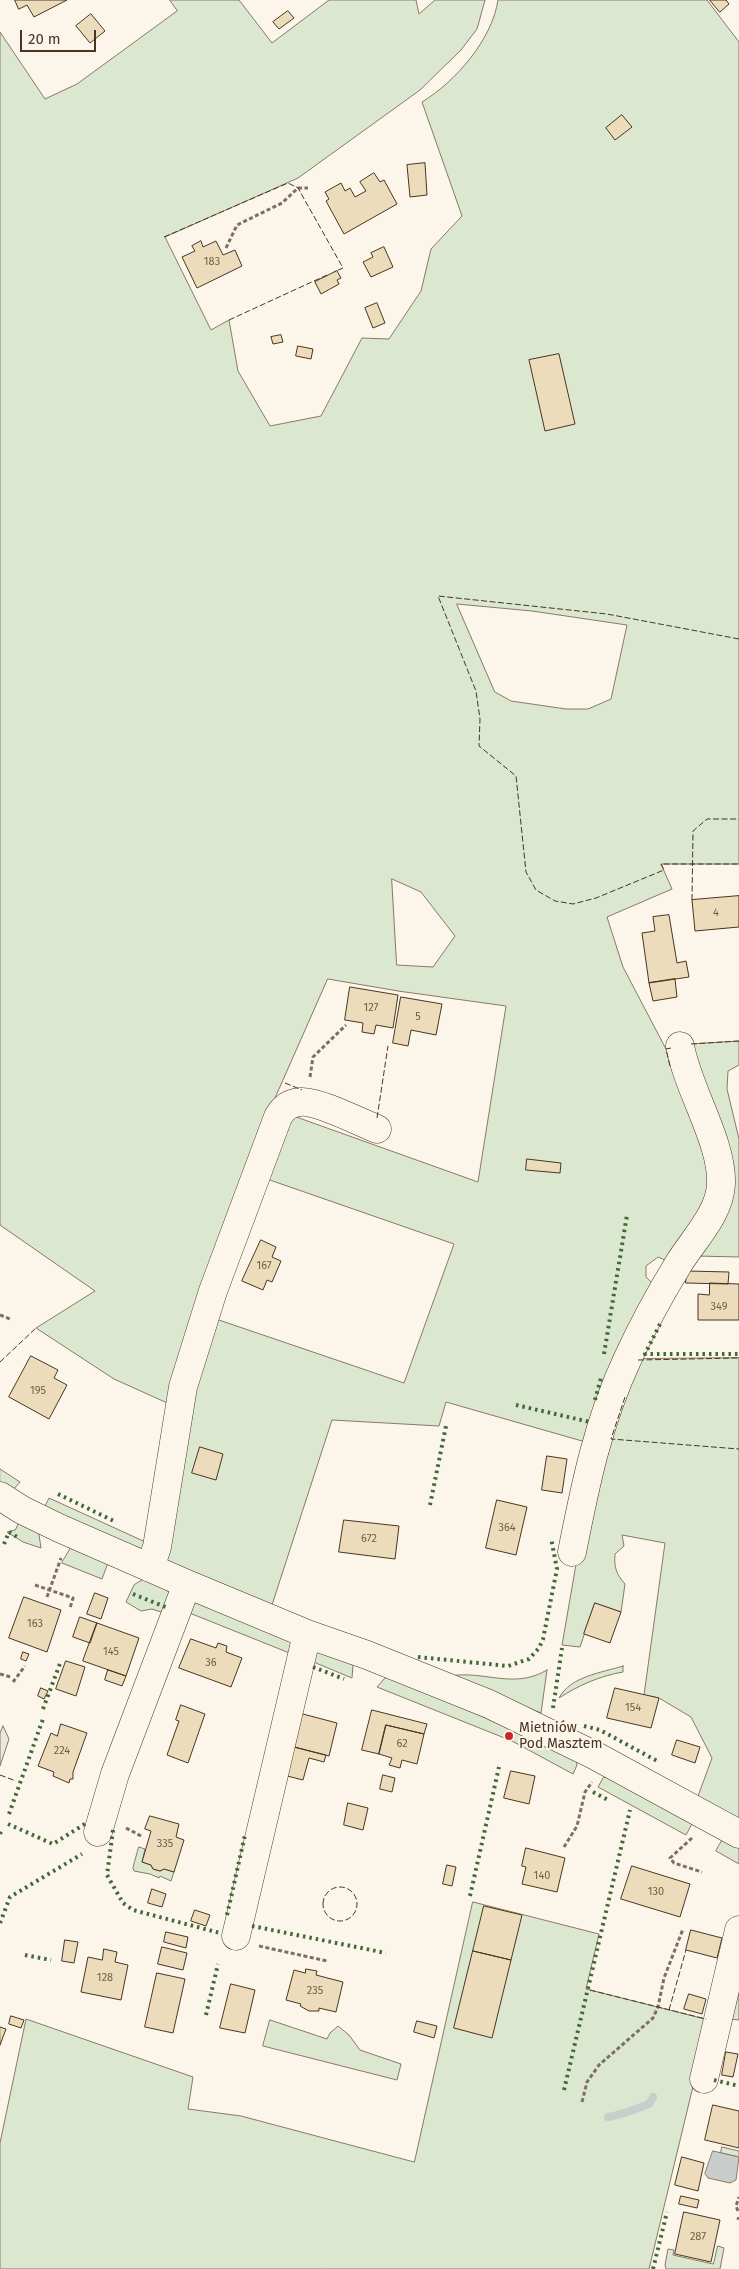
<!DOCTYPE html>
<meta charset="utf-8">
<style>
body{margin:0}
#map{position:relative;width:739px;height:2269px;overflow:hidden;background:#fbf6e9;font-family:"Fira Sans",sans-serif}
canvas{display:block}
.scale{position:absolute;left:20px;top:30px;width:76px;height:22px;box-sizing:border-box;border:2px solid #4a3520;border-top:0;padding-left:6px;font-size:15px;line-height:18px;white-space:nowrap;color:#4a3520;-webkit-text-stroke:4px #fbf6e9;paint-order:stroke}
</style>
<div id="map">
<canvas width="739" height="2269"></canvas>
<div class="scale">20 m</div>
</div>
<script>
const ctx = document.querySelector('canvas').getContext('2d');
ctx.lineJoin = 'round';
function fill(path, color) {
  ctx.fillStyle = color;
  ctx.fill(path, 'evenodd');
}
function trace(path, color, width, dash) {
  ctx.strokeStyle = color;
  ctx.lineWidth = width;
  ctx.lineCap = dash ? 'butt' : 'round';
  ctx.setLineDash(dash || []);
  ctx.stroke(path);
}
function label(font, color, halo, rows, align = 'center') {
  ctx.font = font + ' "Fira Sans",sans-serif';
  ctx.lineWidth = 4;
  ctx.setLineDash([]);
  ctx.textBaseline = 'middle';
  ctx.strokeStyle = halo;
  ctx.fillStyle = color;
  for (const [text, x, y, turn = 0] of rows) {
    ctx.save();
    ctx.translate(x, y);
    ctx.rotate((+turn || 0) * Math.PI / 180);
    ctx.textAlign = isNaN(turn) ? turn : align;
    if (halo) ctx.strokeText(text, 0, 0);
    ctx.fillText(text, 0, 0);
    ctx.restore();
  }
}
const green = new Path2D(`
 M170,0H239L272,43L329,0H416L419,14L435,0H485L477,29L461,50L420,90L298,178L165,237L211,330L229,320L238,371L270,426L321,416L362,338L389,339L421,291L431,249L462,216L422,102C455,82 492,40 498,0H707L739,42V864H661L672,889L607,917L623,967L666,1049L689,1044L739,1041V1065L728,1071L727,1089L739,1139V1257L696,1256L667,1261L658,1257L646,1266V1277L654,1285L589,1443L446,1402L439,1426L332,1420L271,1608L171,1565L161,1549L131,1548L44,1508L49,1498L152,1545L174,1406L114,1379L36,1328L95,1291L0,1225V32L45,99L77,84L177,11ZM457,604L532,611L627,625L611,699L588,709H566L511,701L495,692ZM392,879L421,892L455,936L433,967L397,965ZM328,979L398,991L506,1006L478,1182L271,1108ZM264,1178L454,1244L404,1383L210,1317Z
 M739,1358V1820L698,1796L712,1758L691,1717L659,1698L644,1695L665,1543L622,1535L624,1546L615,1554C614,1567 616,1574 625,1584L621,1612L595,1603L580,1647L562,1645L595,1455L638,1359Z
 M0,1469L20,1482L13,1490L0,1482Z
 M21,1519L38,1528L41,1548L23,1542L7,1532L15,1530Z
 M72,1546L108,1563L102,1579L62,1563Z
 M146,1578C169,1588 172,1589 170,1615L152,1609L141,1611L126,1602L134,1585Z
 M191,1601L299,1641L297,1656L187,1612Z
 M314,1646L351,1661L353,1665L352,1678L311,1661Z
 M623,1666V1672C600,1676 579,1685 559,1698C571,1676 601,1673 623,1666Z
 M547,1670L541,1713L450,1676C484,1670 514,1690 547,1670Z
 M393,1677L576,1758L577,1765L573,1774L512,1741L377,1687L385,1678Z
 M610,1776L693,1822L686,1835L598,1787L603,1778Z
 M723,1839L739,1848V1864L716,1851Z
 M139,1847L145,1849L142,1862L151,1865L153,1869L160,1871L164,1869L174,1872L171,1881L160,1876L159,1878L150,1874L134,1871L133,1868Z
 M473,1902L599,1934L586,1989L709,2020L649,2269H0V2143L26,2019L193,2077L188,2109L241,2116L414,2162Z
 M739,1981V2020L730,2019Z
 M270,2020L327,2039L330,2033L338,2026L349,2035L360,2050L401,2064L397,2080L263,2046Z
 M722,2147L739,2151V2157L721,2153Z
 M718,2246L724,2248L720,2269H666L665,2265L668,2249L674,2250L673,2255L713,2264Z`);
const parking = new Path2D(`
 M3,1726L9,1739L0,1766V1734Z`);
const water = new Path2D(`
 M713,2151L739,2157L736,2180L730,2183L708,2178L705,2174Z`);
const stream = new Path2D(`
 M608,2117C622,2115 636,2109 649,2104L653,2097`);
const building = new Path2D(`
 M15,0H67L34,17L27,5L19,9Z
 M710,0H726L729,4L720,12Z
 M288,11L294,18L279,29L273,22Z
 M91,14L105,31L90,43L76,26Z
 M622,115L632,127L615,140L606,128Z
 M425,163L427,195L410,197L407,165Z
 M374,173L380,182L384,180L397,204L344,234L326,201L329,199L325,192L341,183L345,191L350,188L355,197L366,191L360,182Z
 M201,241L203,247L216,241L223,255L235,250L242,266L197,288L182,257L195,251L192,246Z
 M384,247L393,267L371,277L363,262L373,257L371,253Z
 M337,271L341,278L337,280L339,284L321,294L315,282Z
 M377,303L385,323L373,328L365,308Z
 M281,335L283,342L273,344L271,337Z
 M298,346L313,349L311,359L296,356Z
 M559,354L575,424L545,431L529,360Z
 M739,896V927L695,931L692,900Z
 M669,915L677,963L686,961L689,977L649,983L642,933L655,931L653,917Z
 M675,979L677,997L653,1001L649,983Z
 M350,987L398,995L393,1028L376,1025L374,1034L362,1032L363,1023L345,1020Z
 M401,997L442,1004L436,1035L411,1030L408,1046L393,1043Z
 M527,1159L561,1163L560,1173L526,1170Z
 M261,1240L276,1247L272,1257L281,1261L272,1282L267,1280L263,1290L242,1281Z
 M687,1271L729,1272L728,1284L686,1283Z
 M710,1283L739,1284V1320H698V1294L709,1295Z
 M31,1356L58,1370L54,1378L67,1385L49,1419L9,1397Z
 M200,1447L223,1454L216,1480L192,1473Z
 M547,1456L567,1459L562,1493L542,1490Z
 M497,1500L527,1507L516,1555L486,1548Z
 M344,1520L399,1526L395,1559L339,1552Z
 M95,1593L108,1598L101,1619L87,1614Z
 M24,1597L61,1610L47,1652L9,1638Z
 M595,1603L621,1612L610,1643L584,1634Z
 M80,1617L97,1623L90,1643L73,1637Z
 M97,1623L139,1638L126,1676L83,1661Z
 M191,1639L216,1648L218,1643L227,1646L226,1652L242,1658L231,1687L179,1668Z
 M23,1652L29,1654L26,1661L21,1659Z
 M66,1661L85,1667L76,1696L56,1689Z
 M108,1670L126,1676L122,1686L105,1680Z
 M41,1688L48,1691L44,1699L38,1696Z
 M615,1688L659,1698L651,1728L607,1718Z
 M181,1705L205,1714L188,1763L167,1755L179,1721L176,1720Z
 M372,1710L427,1724L424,1734L386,1725L379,1754L362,1750Z
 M299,1713L337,1723L329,1756L290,1746Z
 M61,1724L87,1733L73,1772V1779H70L69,1783L53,1776L54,1772L38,1766L51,1733L57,1736Z
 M386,1725L424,1734L417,1764L402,1760L400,1768L389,1765L392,1758L379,1754Z
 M677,1740L700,1747L695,1763L672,1755Z
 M290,1746L326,1755L324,1762L309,1758L303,1780L283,1775Z
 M511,1771L535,1776L529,1804L504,1798Z
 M383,1775L395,1778L392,1792L380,1789Z
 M348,1803L368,1808L363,1830L344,1825Z
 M150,1816L179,1824L176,1837L184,1840L174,1872L164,1869L160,1871L153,1869L151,1865L142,1862L151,1831L145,1829Z
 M526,1848L565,1858L557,1892L522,1884L526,1867L522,1866Z
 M447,1865L456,1867L452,1886L443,1884Z
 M632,1866L690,1884L680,1917L621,1899Z
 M152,1889L166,1894L162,1907L148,1903Z
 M484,1906L522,1915L511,1960L473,1951Z
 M195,1910L210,1915L206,1926L191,1921Z
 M691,1930L722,1938L717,1958L686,1950Z
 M166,1932L188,1937L186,1948L164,1942Z
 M65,1940L78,1942L74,1963L62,1961Z
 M162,1947L187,1953L183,1970L158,1964Z
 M104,1949L117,1952L115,1962L128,1965L121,2000L81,1992L88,1957L102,1960Z
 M473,1951L511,1960L492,2038L454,2028Z
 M306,1969L317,1971L316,1975L343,1982L336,2012L319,2008V2011H309L300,2006L301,2004L286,2000L294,1970L305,1973Z
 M157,1973L185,1979L173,2033L145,2027Z
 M231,1984L255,1990L245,2033L220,2028Z
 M689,1994L706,1999L702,2014L684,2009Z
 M11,2016L24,2020L21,2028L9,2024Z
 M417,2021L437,2026L434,2038L414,2032Z
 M0,2027L6,2029L0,2045Z
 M726,2052L738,2054L733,2077L722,2075Z
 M713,2105L739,2111V2148L705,2140Z
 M682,2157L704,2163L698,2191L675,2185Z
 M681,2196L699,2200L697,2208L679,2204Z
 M684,2212L720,2220L711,2262L675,2254Z`);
const path = new Path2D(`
 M226,248L237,225L282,203L298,188H308
 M310,1077L313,1057L346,1025
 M0,1315L10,1319
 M35,1585L73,1598L70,1608
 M47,1597L61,1558
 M0,1674L11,1677
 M13,1682L25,1666
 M126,1828L143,1837
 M692,1838L670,1858L674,1863L702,1872
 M564,1847L577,1826L585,1792L592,1782
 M259,1946L327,1961
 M582,2102L587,2082L599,2065L653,2018L658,2007L664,1978L683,1929
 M738,2211L736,2206L739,2197
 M737,2218L739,2219`);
const minor = new Path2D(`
 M0,1496L22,1510L59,1528L187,1584L307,1634L367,1655L489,1704L594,1755L739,1834
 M572,1552C585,1486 598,1422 627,1360C642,1327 660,1294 679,1263C694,1239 720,1213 721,1184C723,1143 688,1090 680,1046
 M150,1568L157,1547L183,1387L213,1291L278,1117C283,1108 289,1103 300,1102C317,1100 359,1122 377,1129
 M98,1832L115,1774L187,1584
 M236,1936L307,1634
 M704,2079L739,1930`);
const hedge = new Path2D(`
 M660,1324L645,1354H739
 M604,1354L627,1215
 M595,1400L601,1378
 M516,1405L590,1422
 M58,1494L116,1522
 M430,1505L446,1426
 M4,1544L9,1532L19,1538
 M133,1594L168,1608
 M418,1657L508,1666L529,1659L539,1648L543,1639L557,1569L551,1538
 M313,1667L344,1679
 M553,1708L562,1648
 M43,1709L61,1661
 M584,1726L600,1730L659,1762
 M593,1792L608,1800
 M9,1814L43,1719
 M8,1824L53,1844L88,1822
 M113,1830L107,1875L123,1903L133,1910L220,1933
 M0,1834L2,1828
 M470,1896L499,1767
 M227,1915L245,1835
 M0,1923L10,1897L82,1854
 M252,1926L386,1953
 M25,1955L51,1960
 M206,2015L218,1964
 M714,2080L739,2086
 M564,2090L630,1810
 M653,2269L667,2212`);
const fence = new Path2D(`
 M164,237L288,183L298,188L343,268L334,272
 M229,320L327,275
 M739,639L607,614L438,596L476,691L480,719L479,746L516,776L526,872L536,890L555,901L573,904L596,898L664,870L661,864H739
 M692,900L693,831L707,819H739
 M691,1044L739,1041
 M670,1066L666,1049L671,1048
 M285,1083L302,1090
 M377,1118L388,1046
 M638,1360L739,1358
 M0,1362L36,1328
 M625,1397L611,1439L739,1449
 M0,1775L16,1781
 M323 1904a17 17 0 1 1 34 0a17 17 0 1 1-34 0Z
 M590,1990L706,2019
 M669,2010L686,1950`);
const markers = [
 [509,1736,5,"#c62828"]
];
const numberNames = [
 ["183",212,262],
 ["4",716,913],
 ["127",371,1008],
 ["5",418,1017],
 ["167",264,1266],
 ["349",719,1307],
 ["195",38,1391],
 ["364",507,1528],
 ["672",369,1539],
 ["163",35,1624],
 ["145",111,1652],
 ["36",211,1663],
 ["154",633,1708],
 ["62",402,1744],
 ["224",62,1751],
 ["335",165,1844],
 ["140",542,1876],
 ["130",656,1892],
 ["128",105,1978],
 ["235",315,1991],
 ["287",698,2237]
];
const poiNames = [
 ["Mietniów",519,1728],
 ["Pod Masztem",519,1744]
];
fill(green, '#dce7d0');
trace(green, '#887966', 1);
fill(parking, '#ede7d9');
trace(parking, '#887966', 1);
fill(water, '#c9cecd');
trace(water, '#887966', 1);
trace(stream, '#c9cecd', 8);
fill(building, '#ecdcbc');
trace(building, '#4a3520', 1);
trace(minor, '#4a3520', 29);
trace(path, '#7f6f5c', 3, [4, 2.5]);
trace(minor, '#fbf6e9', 28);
trace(hedge, '#436837', 4, [2.5, 4]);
trace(fence, '#4a3520', 1, [6, 2.5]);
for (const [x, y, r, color] of markers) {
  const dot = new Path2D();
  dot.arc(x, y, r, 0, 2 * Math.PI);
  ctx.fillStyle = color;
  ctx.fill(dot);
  trace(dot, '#fbf6e9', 2);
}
label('11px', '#725f47', null, numberNames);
label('14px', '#4a3520', '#fbf6e9', poiNames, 'left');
</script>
